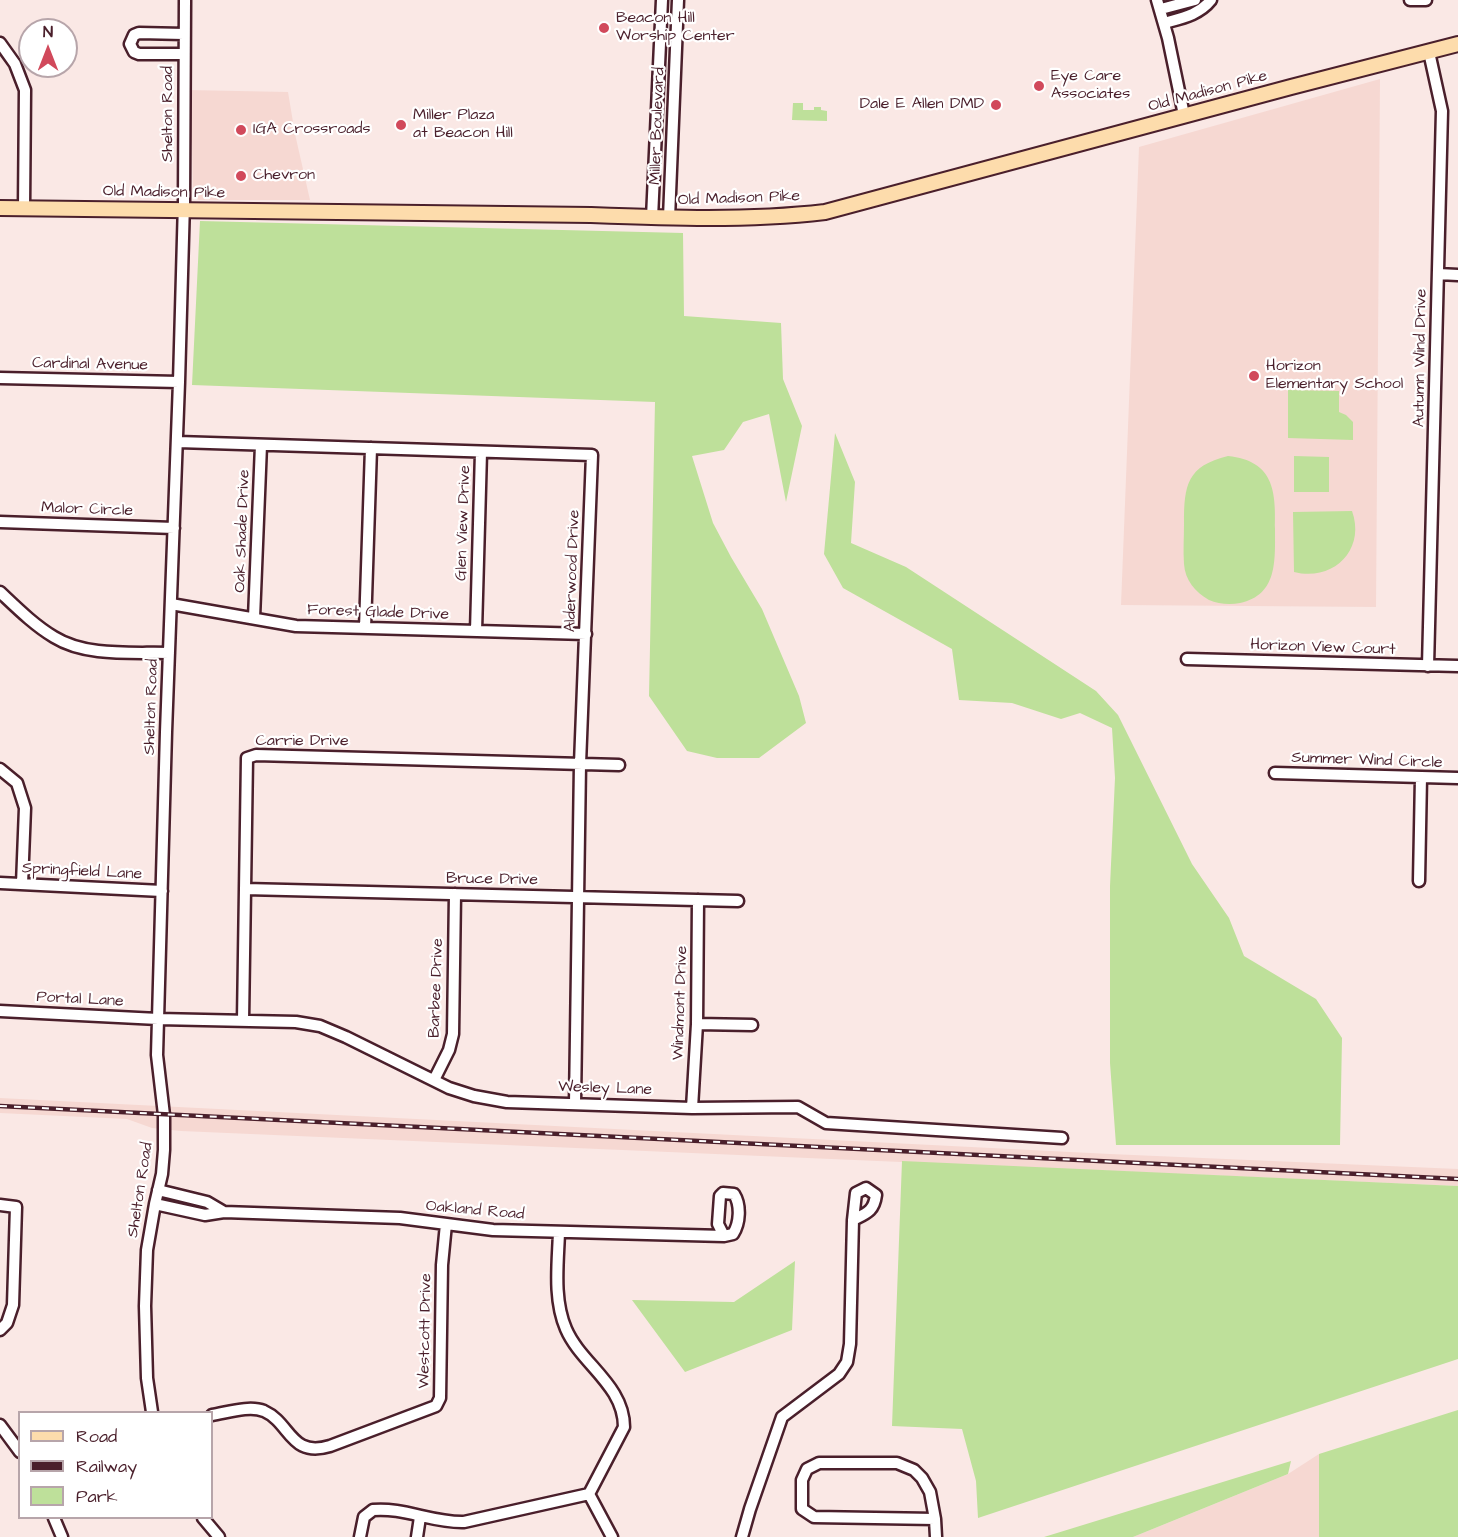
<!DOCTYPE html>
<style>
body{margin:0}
#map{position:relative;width:1458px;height:1537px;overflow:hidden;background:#fae8e5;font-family:"Architects Daughter",sans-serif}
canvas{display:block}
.legend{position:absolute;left:18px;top:1411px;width:195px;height:108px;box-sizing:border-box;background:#fff;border:2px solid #b7a5aa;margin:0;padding:8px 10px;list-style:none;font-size:18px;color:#4a1f2b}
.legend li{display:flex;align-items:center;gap:12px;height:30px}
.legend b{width:30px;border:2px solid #b7a5aa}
.north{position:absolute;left:18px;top:18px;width:60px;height:60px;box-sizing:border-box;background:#fff;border:2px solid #b7a5aa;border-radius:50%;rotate:0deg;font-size:16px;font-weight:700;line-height:24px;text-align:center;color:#4a1f2b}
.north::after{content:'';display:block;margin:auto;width:21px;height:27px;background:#d1495b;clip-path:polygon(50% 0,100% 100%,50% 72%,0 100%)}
</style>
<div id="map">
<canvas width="1458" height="1537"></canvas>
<ul class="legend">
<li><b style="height:8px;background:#fddcac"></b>Road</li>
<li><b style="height:8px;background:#4a1f2b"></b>Railway</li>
<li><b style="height:16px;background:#bee09a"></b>Park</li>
</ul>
<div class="north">N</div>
</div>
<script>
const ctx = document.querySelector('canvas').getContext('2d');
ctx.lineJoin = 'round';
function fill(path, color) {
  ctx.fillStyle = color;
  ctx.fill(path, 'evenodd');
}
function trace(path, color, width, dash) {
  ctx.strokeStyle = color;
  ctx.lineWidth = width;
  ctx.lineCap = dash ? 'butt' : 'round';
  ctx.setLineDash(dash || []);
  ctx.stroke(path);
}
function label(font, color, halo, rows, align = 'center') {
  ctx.font = font + ' "Architects Daughter",sans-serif';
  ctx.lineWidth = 4.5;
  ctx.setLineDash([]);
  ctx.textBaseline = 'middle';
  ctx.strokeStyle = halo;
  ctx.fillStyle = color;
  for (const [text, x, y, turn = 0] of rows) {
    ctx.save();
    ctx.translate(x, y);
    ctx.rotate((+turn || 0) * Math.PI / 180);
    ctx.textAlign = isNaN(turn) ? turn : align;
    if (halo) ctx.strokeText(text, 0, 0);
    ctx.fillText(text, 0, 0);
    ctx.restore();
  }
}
const built = new Path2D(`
 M1380,79L1376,607L1121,605L1139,147Z
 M187,90L288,92L295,134L310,200H199L193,197L192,146L188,130Z
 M0,1098L1110,1154L1458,1169V1186L181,1131L152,1128L127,1119L0,1113Z
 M1319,1454V1537H1133L1288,1474Z`);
const green = new Path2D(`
 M793,103H803V110H814V107H821V110L827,111V121L792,120Z
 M200,221L683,233L684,316L781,323L783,379L802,426L786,502L769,414L743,422L724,450L692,456L713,523L731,557L762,609L799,696L806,723L759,758H717L687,751L649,696L655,402L192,385Z
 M1288,390L1339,391V412L1346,415L1353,422V440L1288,438Z
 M835,433L855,482L851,543L906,567L1096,691L1118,715L1192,864L1229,918L1244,956L1316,999L1342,1038L1340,1145H1116L1110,1063V886L1115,778L1112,728L1080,713L1061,719L1012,703L959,700L952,649L843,588L824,554Z
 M1228,456C1274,461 1276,491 1275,529C1275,560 1278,595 1240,603C1230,605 1218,604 1209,600C1195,592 1185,580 1184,564C1183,551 1184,537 1184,523C1184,485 1187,466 1228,456Z
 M1294,456L1329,457V492H1294Z
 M1352,511C1366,550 1333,582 1294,572L1293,512Z
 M902,1161L1458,1186V1359L978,1518L976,1481L962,1429L892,1426Z
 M795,1261L792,1330L685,1372L632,1300L734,1302Z
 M1458,1410V1537H1319V1454Z
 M1291,1461L1288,1474L1133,1537H1044Z`);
const minor = new Path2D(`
 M1157,0L1168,38L1184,115
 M1410,0H1426
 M1161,9L1195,0
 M1164,23C1182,18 1199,15 1211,0
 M184,34L139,33L134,35L130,44L134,52L139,54H184
 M0,43L15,64L25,90L24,208
 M652,218L662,0
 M669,218L678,0
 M1438,274L1458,275
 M0,378L179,382
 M178,442L592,455L580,764L575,1103
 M0,522L174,528
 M0,592C17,608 34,625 54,637C86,657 132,652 169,653
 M171,604L296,626L586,634
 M254,618L261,445
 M365,628L371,448
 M476,631L481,452
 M1187,659L1458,666
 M1428,666L1442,111L1429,52
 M0,769L17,783L25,808L22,884
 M1275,773L1458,778
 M1419,881L1421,777
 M0,883L162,891
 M245,889L738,901
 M0,1011L158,1019L296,1022L320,1026L346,1037L449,1088L474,1096L507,1102L692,1108L798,1107L826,1123L1062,1138
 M243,1020L247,758L256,755L619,765
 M697,1024L752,1025
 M434,1080L449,1050L453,1034L455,894
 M692,1108L697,1024L698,900
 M866,1188L876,1195C874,1211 867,1213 853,1220L856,1193Z
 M158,1190L207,1202L224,1212
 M723,1193L734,1194C741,1205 740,1223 733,1234L724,1236L718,1224L720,1196Z
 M155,1204L205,1215L224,1212L400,1218L493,1230L724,1236
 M0,1205L16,1207L13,1305L7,1323L0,1330
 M559,1232C558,1263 553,1299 566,1329C581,1364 624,1385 624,1427L589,1494
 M152,1412L147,1378L145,1306L147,1250L155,1204L162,1174L164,1150V1115L157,1055L166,732L179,382L184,202L185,0
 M212,1415C226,1413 249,1405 264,1411C291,1423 290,1458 330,1446L436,1406L440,1398L442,1265L446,1224
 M0,1425L20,1452
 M819,1463H897L914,1470L922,1478L930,1492L935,1519L814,1517L802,1509V1480L807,1469Z
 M589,1494L612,1537
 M54,1518L62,1537
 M203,1518L219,1537
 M935,1519L936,1537
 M360,1537L364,1517L373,1510C403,1507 433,1523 464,1522L589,1494
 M417,1537L420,1517
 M742,1537L750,1509L782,1417L839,1374L847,1362L850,1344L853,1220`);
const major = new Path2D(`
 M0,208L591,215C669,218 747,221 825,212L1291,87L1458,44`);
const rail = new Path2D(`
 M0,1106L1458,1179`);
const markers = [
 [604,28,6,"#d1495b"],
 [1039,86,6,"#d1495b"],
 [996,105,6,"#d1495b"],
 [401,125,6,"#d1495b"],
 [241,130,6,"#d1495b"],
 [241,176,6,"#d1495b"],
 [1254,376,6,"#d1495b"]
];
const poiNames = [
 ["Beacon Hill",616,19],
 ["Worship Center",616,37],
 ["Eye Care",1051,77],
 ["Associates",1051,95],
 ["Dale E Allen DMD",984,105,"right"],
 ["Miller Plaza",413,116],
 ["at Beacon Hill",413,134],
 ["IGA Crossroads",253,130],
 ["Chevron",253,176],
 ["Horizon",1266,367],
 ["Elementary School",1266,385]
];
const streetNames = [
 ["Old Madison Pike",1208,92,-15],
 ["Shelton Road",169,114,-90],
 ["Miller Boulevard",658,126,-88],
 ["Old Madison Pike",164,193,1],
 ["Old Madison Pike",739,199,-2],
 ["Autumn Wind Drive",1421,358,-89],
 ["Cardinal Avenue",90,365,1],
 ["Malor Circle",87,510,2],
 ["Glen View Drive",464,523,-88],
 ["Oak Shade Drive",243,531,-88],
 ["Alderwood Drive",573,571,-88],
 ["Forest Glade Drive",378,613,2],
 ["Horizon View Court",1323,648,2],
 ["Shelton Road",152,707,-88],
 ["Carrie Drive",302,742],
 ["Summer Wind Circle",1367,761,2],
 ["Springfield Lane",82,872,3],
 ["Bruce Drive",492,880,1],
 ["Barbee Drive",437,988,-88],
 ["Portal Lane",80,1000,3],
 ["Windmont Drive",681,1003,-88],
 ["Wesley Lane",605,1089,2],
 ["Shelton Road",141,1190,-81],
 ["Oakland Road",475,1211,5],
 ["Westcott Drive",426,1331,-89]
];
fill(built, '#f6d8d2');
fill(green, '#bee09a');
trace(minor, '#4a1f2b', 15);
trace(major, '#4a1f2b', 18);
trace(minor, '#fff', 10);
trace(major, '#fddcac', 14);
trace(rail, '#4a1f2b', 4.5);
trace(rail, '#fff', 2, [7]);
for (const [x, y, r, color] of markers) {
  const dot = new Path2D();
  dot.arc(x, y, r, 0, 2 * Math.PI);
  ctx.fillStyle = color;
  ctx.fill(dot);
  trace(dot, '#fff', 2);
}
label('16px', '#4a1f2b', '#fff', poiNames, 'left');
label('16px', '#4a1f2b', '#fff', streetNames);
</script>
